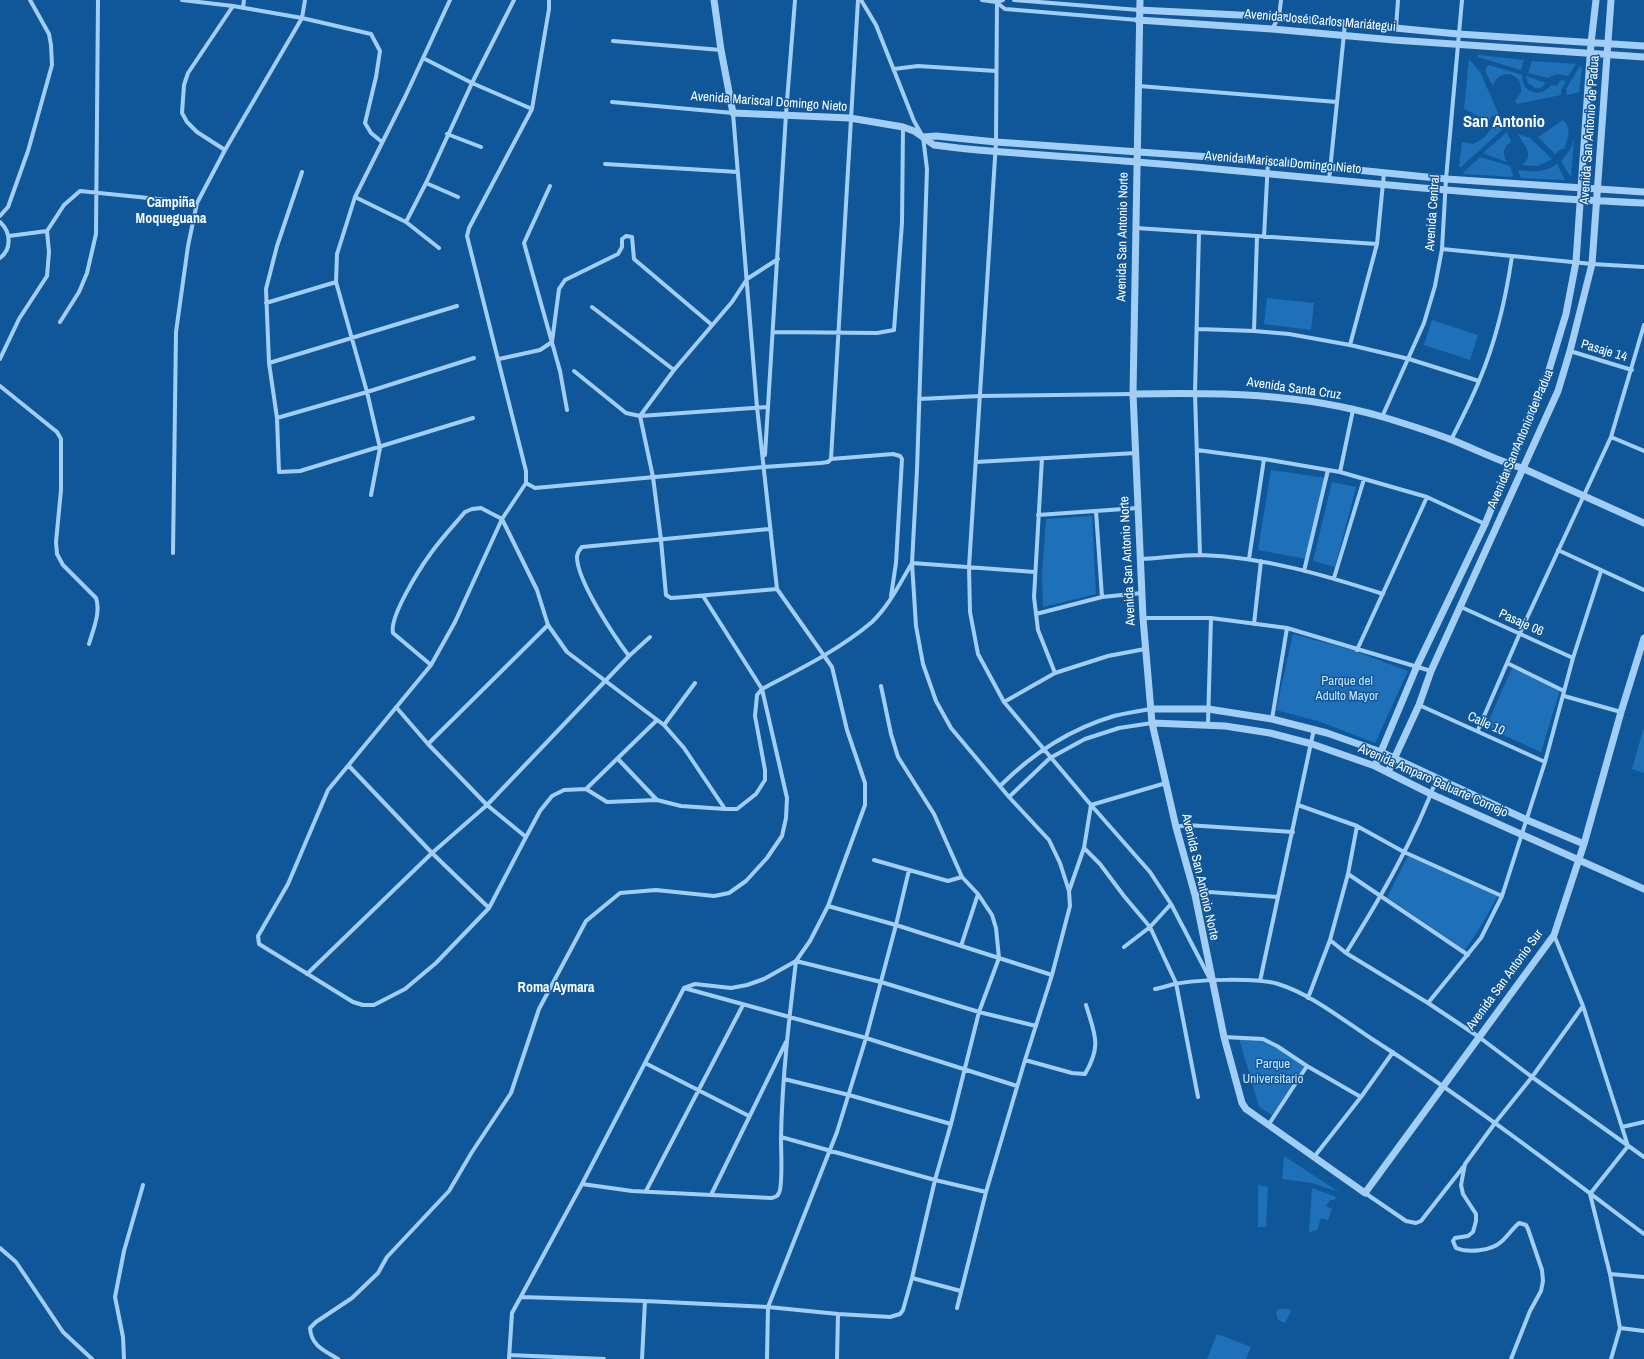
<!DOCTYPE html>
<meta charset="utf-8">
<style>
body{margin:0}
canvas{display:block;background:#10579a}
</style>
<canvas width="1644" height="1359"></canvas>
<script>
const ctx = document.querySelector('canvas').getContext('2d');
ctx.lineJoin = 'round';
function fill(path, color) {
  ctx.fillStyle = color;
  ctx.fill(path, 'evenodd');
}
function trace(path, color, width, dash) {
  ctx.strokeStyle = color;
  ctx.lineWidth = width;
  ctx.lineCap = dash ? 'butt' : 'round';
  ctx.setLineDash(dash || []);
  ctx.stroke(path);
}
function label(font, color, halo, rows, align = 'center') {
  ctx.font = font + ' "Archivo Narrow",sans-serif';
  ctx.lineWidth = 3;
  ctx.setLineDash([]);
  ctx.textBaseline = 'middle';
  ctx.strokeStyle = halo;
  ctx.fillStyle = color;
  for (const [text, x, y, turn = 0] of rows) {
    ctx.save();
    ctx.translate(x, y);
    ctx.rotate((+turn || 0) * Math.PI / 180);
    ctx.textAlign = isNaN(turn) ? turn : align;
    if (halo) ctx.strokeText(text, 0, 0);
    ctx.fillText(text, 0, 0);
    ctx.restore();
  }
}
const green = new Path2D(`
 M1478,55L1524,60L1521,70L1478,57Z
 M1469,59L1480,72L1499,115L1492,116L1489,121L1464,109Z
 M1532,61L1576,64L1568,76L1556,74L1548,78L1528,73Z
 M1490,65L1522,75C1521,93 1541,99 1551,85L1557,86L1561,80L1566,81L1561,90V95L1517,104L1515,101L1521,92C1523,72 1499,67 1493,86L1485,71L1487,66Z
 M1580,66L1582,67L1579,92L1567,95L1566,89Z
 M1526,76L1546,83L1541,88H1535L1528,83Z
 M1563,120C1572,128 1568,139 1564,149H1561L1555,154L1538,137Z
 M1497,121L1502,124L1504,128L1461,167H1459L1462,142L1473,144L1484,138Z
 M1507,132L1511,142C1503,147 1502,154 1507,162L1483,153Z
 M1518,134L1530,138L1552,159L1538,166L1522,165C1536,154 1523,145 1518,134Z
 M1574,139L1571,176H1570L1561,161L1570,150Z
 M1480,157L1510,166L1513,175L1512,177L1463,174V173Z
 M1557,164L1565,180L1521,178L1518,170C1531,172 1545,173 1557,164Z
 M1267,298L1314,303L1311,330L1264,324Z
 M1432,320L1478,335L1470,360L1424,345Z
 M1271,470L1326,478L1306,559L1258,550Z
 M1332,482L1356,487L1335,567L1313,561Z
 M1092,516L1096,594L1043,607L1042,574L1046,519Z
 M1293,634L1355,651L1408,671L1375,743L1321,722L1276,710Z
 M1512,668L1560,690L1541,752L1486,727Z
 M1644,727V773L1632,769Z
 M1408,856L1499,894L1481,926L1465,950L1387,897Z
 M1239,1038L1261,1040L1272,1044L1304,1067L1272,1115L1259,1107Z
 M1284,1156L1339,1192L1312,1183L1282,1179Z
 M1258,1185L1268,1187L1266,1227H1258Z
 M1312,1188L1336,1197L1335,1200H1330L1326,1206L1332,1209L1328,1220L1321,1218L1317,1230L1309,1232Z
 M1279,1309H1289L1291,1311L1285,1323L1278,1320L1276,1312Z
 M1217,1334L1251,1347L1246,1359H1207Z`);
const minor = new Path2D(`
 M182,0L233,6L302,18L371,34L380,51L376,77L365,123L371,133L382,142
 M861,0L876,25L914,121L923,137L927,169L917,470L912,563L916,626L923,664L936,701L951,728L1009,797L1049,840L1060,863L1069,891L1070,906L1052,975L1025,1060L986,1192L957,1308
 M982,0L996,2L1003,0
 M997,0L996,142L969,567L970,612L978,654L1004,702L1091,805L1166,783
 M1014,0L1139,10
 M996,2L1005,9L1138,20
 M243,8L244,0
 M1396,28L1398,0
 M1272,29L1279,17L1281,0
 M613,41L721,50
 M423,58L472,83L532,109
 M894,69L918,66L996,71
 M1139,86L1337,102
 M447,134L481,147
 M225,150L197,132L187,122L182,113L184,85L188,73L233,6
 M605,164L738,172
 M302,172L277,246L266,289L269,363L277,418L279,472L300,471L473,418
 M1329,180L1345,24
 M426,183L458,197
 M550,186L524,243L560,371L567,410
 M355,197L406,222L439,248
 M0,216L8,207L28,151L52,65L51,45L49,34L30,0
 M0,222C11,232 12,249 0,258
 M406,222L426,183L472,83L514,0
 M1136,228L1377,244
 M1199,232L1195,393L1200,555
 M9,236L47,231
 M1264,237L1268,161
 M1442,249L1592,264L1644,267
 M266,303L336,282
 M592,307L674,370
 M60,322L79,292L87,273L96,234L98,0
 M1198,329L1254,331L1289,334L1350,345L1409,359L1479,381
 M1254,331L1257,236
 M773,332L877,333L894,330L902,223L903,127
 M1350,345L1377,244L1384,173
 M1570,351L1632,370
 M0,359L19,319L47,276L49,252L47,231L64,205L80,191L197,203
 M499,359L540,350L552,342L559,289L565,280L618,254L622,247V239L626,236L632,237L634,259L712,325
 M269,363L457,306
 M574,371L626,413L640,416L767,407
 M0,386L57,432L61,439V490L56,542L57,554L63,565L96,598C101,612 93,630 89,644
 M919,399L980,396L1133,394
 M1382,417L1424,323L1435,286L1442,249L1446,179L1462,0
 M277,418L367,392L474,358
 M1611,437L1644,451
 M1451,440C1461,420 1471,401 1479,381C1496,341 1506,298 1512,256
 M1197,450L1264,459L1340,472L1427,497L1485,524
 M765,455L786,114L795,0
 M1042,458L1034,597L1038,630L1055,673
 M831,459L893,454L900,456L902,459L896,563L891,596
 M976,462L1136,453
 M1340,472L1353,410
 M526,483L535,488L764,467L821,463L828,462L831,459L858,0
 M371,495L380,448L367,392L336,282L337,254L355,197L405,97L450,0
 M1096,511L1102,597
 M1038,515L1138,508
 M1558,550L1644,590
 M173,553L176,332L188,246L197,203L225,150L302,18L305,0
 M1140,559C1160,558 1181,555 1201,555C1264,557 1324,575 1383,594
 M1249,559L1264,459
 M1304,571L1328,470
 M1334,578L1364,479
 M777,589L685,597L671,598L666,595L661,540L653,477L640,416L674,370L732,302L747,279L778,259
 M1461,607L1573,658
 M1036,614L1102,597L1142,593
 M1143,618H1211L1287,628L1431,671
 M1254,624L1261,561
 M1357,650L1427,497
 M629,656L650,637
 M1507,663L1564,691
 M431,665L393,633C389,617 420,568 431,553C441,539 453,526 465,512L472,509L481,508L502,519L537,590L548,625L567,652L664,725L684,748L725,809L681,806L657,800L607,802L586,789L564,790L552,796L540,811L526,837L489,908L436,963L405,989L374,1005H363L353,1002L259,944L258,936L288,884L328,790L431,665L455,622L502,519L526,483V471L467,236L469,228L532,109L549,9V0
 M881,686L891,734L898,757L934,814L962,877
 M1564,696L1621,712
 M1004,702L1055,673L1108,656L1145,649
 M1419,705L1545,762
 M396,707L428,744
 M1272,719L1287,628
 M1208,724L1211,618
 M664,725L695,683
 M1478,730L1520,633L1611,437L1644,325
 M618,759L657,800
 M349,766L432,853L489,908
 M1000,786C1032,754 1070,729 1114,716C1126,713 1139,711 1151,709
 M586,789L657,720
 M1009,797L1050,758L1085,739L1119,728L1152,723
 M1298,805L1357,826L1404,852L1502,896
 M725,809H737L756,794L765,780V770L755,716L757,695L762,689C800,669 839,650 872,622C889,606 900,583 912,563L1035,572
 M1176,827L1187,825L1293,832
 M526,837L487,805L629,656C614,636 578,582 577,558C577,553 579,550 582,547L769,529
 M1084,848L1100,864L1124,896L1150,927L1176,983L1198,1097
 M874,860L948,881L962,877L978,894L992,915L996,928L999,958L979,1012L951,1124L935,1180L912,1278L961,1291
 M1348,874L1468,955
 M1069,891L1084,848L1091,805L1150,872L1171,904L1209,977
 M1195,895L1209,892L1278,897
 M828,906L896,925L1052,975
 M1554,935L1583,1006L1628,1146L1590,1194L1610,1274L1620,1328L1611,1359
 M1330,940L1346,953L1428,1003L1479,1037L1532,1077L1644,1157
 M961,946L978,894
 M1124,947L1150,927L1171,904
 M1346,953C1381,897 1414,840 1437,778
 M796,961L881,982L979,1012L1036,1026
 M307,974L432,853L487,805L428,744L548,625
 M1260,981L1314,729
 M684,988L866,1038L1017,1086
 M1155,989C1162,988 1169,985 1175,984C1198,979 1257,978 1278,984C1311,994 1343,1020 1372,1039C1466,1099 1555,1167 1644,1234
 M1308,998L1330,940L1348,874L1357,826
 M1428,1003L1481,938L1502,896L1545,762L1573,658L1601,571
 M1224,1037L1263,1039L1277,1046L1307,1066L1361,1097
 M1025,1060L1072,1073L1085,1074C1102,1045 1095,1035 1086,1005
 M645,1063L749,1116
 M784,1079L849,1095L951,1124
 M1269,1124L1307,1066
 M1622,1127L1644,1122
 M781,1137L935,1180L986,1192
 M1314,1157L1361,1097L1393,1052
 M582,1184L632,1191L771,1198C775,1197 777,1197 779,1193C783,1185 781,1150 781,1138C782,1079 789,1020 796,961
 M646,1191L743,1005
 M1365,1193L1406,1221L1416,1223L1421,1221L1464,1166
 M711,1195L786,1042
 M0,1248L16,1262L63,1332L92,1359
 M1610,1274L1644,1277
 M521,1297L645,1301L768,1307L838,1314L890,1317L900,1314L903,1310L912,1278
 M1620,1328L1644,1331
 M509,1355L604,1359
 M124,1359L123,1337L115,1297L124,1251L143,1185
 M338,1359C325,1351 311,1346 310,1328L316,1322L352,1298L378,1273L387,1257L449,1191L472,1152L511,1093L539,1009L586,921L620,893L656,890L714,896L729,893L746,881L767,858L782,836L786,818L787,798L762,689L703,596
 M509,1359L512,1313L582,1184L684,988L695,984L731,988L747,985L764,979L796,961L810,941L828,906L865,805V783L847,730L832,667L777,589L757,407L733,113L612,102
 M642,1359L645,1301
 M767,1359L768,1307L837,1132L866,1038L896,925L909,870
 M837,1359L838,1314
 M1511,1359L1530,1311L1541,1291L1543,1281L1542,1270L1528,1229L1526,1225L1519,1223C1512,1229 1508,1236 1501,1242C1491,1251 1468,1253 1456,1248L1453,1241L1455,1238L1468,1236L1473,1232L1476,1221V1214L1463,1194L1461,1185L1465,1164L1495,1123L1532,1077L1583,1006`);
const tertiary = new Path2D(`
 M714,0L721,50L733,113L850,118L903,127L914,131L934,145L958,148C1017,154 1077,157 1137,162C1306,176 1475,196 1644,203
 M1140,0L1133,394L1143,618L1152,723L1176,827L1195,895L1224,1037L1242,1103L1246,1109L1365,1193L1554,935L1584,844L1621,712L1644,638
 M1139,10L1279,17L1458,34L1644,46
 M1138,20L1272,29L1394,40L1644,57
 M923,137L936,136L996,142L1268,161L1446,179L1644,192
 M1133,394C1218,392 1300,393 1383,417C1406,424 1429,431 1452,440C1475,449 1498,461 1522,468L1644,523
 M1151,709H1208L1272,719L1327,733L1381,752L1527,820L1584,844
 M1152,723L1225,726L1270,733L1312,744L1375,766L1431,794L1644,889
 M1375,766L1417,666L1485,524L1549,370L1566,314L1576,262L1591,43L1596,0
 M1388,772L1419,705L1431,671L1558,391L1570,351L1592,264L1611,0`);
const streetNames = [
 ["Avenida José Carlos Mariátegui",1320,21,5],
 ["Avenida Mariscal Domingo Nieto",769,102,4],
 ["Avenida San Antonio de Padua",1590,130,-86],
 ["Avenida Mariscal Domingo Nieto",1283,163,5],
 ["Avenida Central",1433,213,-86],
 ["Avenida San Antonio Norte",1123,237,-89],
 ["Pasaje 14",1604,351,17],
 ["Avenida Santa Cruz",1294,389,8],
 ["Avenida San Antonio de Padua",1521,439,-67],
 ["Avenida San Antonio Norte",1128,561,-93],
 ["Pasaje 06",1521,623,24],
 ["Calle 10",1486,724,24],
 ["Avenida Amparo Baluarte Cornejo",1433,781,24],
 ["Avenida San Antonio Norte",1200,877,77],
 ["Avenida San Antonio Sur",1505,980,-54]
];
const parkNames = [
 ["Parque del",1347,682],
 ["Adulto Mayor",1347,697],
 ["Parque",1273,1065],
 ["Universitario",1273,1080]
];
const neighbourhoodNames = [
 ["Campiña",171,203],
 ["Moqueguana",171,219],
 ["Roma Aymara",556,988]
];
const districtNames = [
 ["San Antonio",1504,122]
];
fill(green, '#1e70b8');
trace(minor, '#a2cef5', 4);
trace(tertiary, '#a2cef5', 7);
label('13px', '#fff', '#10579a', streetNames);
label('13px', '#cae6fe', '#10579a', parkNames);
label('bold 14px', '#fff', '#10579a', neighbourhoodNames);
label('bold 17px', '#fff', '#10579a', districtNames);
</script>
